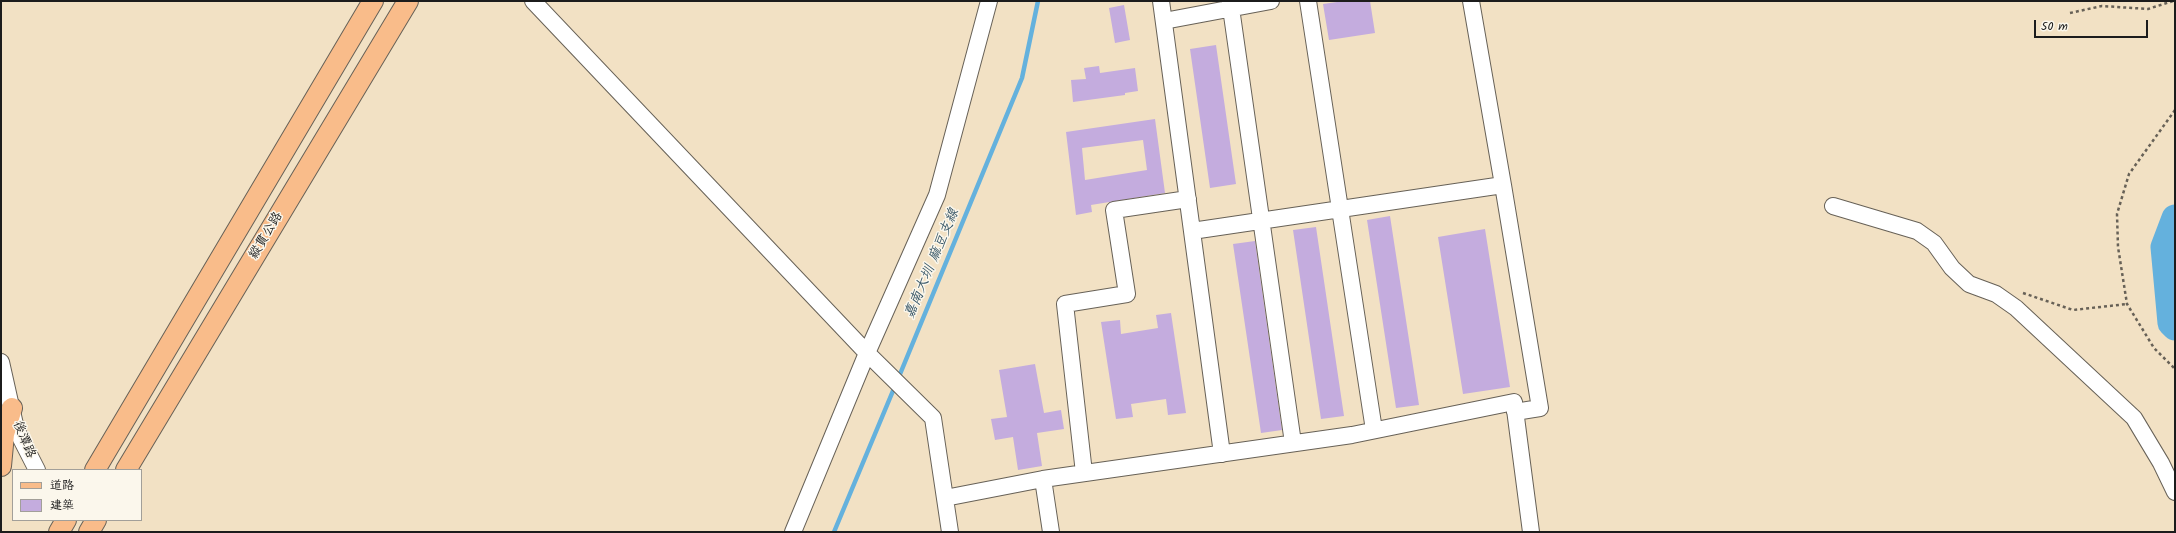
<!DOCTYPE html>
<meta charset="utf-8">
<style>
body{margin:0}
#map{position:relative;width:2176px;height:533px;overflow:hidden;background:#f2e1c4;font-family:Kalam,"LXGW WenKai TC",sans-serif}
canvas{display:block}
.frame{position:absolute;inset:0;border:2px solid #1c1c1c;pointer-events:none}
.legend{position:absolute;left:12px;top:469px;width:130px;height:52px;box-sizing:border-box;background:#fbf7ec;border:1px solid #a29f99;margin:0;padding:5px 7px;list-style:none;font-size:12px;color:#1c1c1c}
.legend li{display:flex;align-items:center;gap:8px;height:20px}
.legend b{width:20px;border:1px solid #a29f99}
.scale{position:absolute;left:2034px;top:20px;width:114px;height:18px;box-sizing:border-box;border:2px solid #1c1c1c;border-top:0;padding-left:5px;font-size:12px;line-height:14px;white-space:nowrap;color:#1c1c1c;-webkit-text-stroke:3px #fbf7ec;paint-order:stroke}
</style>
<div id="map">
<canvas width="2176" height="533"></canvas>
<div class="frame"></div>
<ul class="legend">
<li><b style="height:5px;background:#f9bc8a"></b>道路</li>
<li><b style="height:11px;background:#c4acde"></b>建築</li>
</ul>
<div class="scale">50 m</div>
</div>
<script>
const ctx = document.querySelector('canvas').getContext('2d');
ctx.lineJoin = 'round';
function trace(path, color, width, dash) {
  ctx.strokeStyle = color;
  ctx.lineWidth = width;
  ctx.lineCap = dash ? 'butt' : 'round';
  ctx.setLineDash(dash || []);
  ctx.stroke(path);
}
function fill(path, color) {
  ctx.fillStyle = color;
  ctx.fill(path, 'evenodd');
}
function label(font, color, halo, rows, align = 'center') {
  ctx.font = font + ' Kalam,"LXGW WenKai TC",sans-serif';
  ctx.lineWidth = 3;
  ctx.setLineDash([]);
  ctx.textBaseline = 'middle';
  ctx.strokeStyle = halo;
  ctx.fillStyle = color;
  for (const [text, x, y, turn = 0] of rows) {
    ctx.save();
    ctx.translate(x, y);
    ctx.rotate((+turn || 0) * Math.PI / 180);
    ctx.textAlign = isNaN(turn) ? turn : align;
    if (halo) ctx.strokeText(text, 0, 0);
    ctx.fillText(text, 0, 0);
    ctx.restore();
  }
}
const stream = new Path2D(`
 M898,379L1022,78L1038,1
 M834,532L895,386`);
const river = new Path2D(`
 M2175,218L2164,247L2171,323L2175,327`);
const building = new Path2D(`
 M1344,1H1370L1375,33L1329,40L1323,4Z
 M1124,5L1130,40L1115,43L1109,8Z
 M1216,45L1236,184L1210,188L1190,49Z
 M1099,66L1100,73L1135,68L1138,91L1125,93V95L1073,102L1071,80L1086,79L1084,68Z
 M1155,119L1165,193L1091,205L1092,212L1076,215L1066,132ZM1143,140L1147,170L1085,180L1082,148Z
 M1390,216L1419,405L1396,408L1367,220Z
 M1316,227L1344,416L1321,419L1293,230Z
 M1485,229L1510,387L1463,394L1438,237Z
 M1255,241L1282,430L1261,433L1233,244Z
 M1171,313L1186,413L1168,415L1166,399L1131,404L1133,417L1116,419L1101,322L1120,320L1121,334L1158,328L1156,315Z
 M1035,364L1044,413L1061,410L1064,429L1037,433L1042,466L1018,470L1013,437L995,440L991,419L1007,417L999,370Z`);
const path = new Path2D(`
 M2070,13L2102,6L2148,9L2173,1
 M2175,110L2129,174L2117,214L2118,247L2127,304L2154,348L2175,369
 M2023,293L2073,310L2127,304`);
const minor = new Path2D(`
 M533,1L867,353L933,418L950,532
 M1161,1L1222,454
 M1230,1L1293,443
 M1308,1L1374,430
 M1471,1L1503,185
 M1164,21L1271,1
 M1833,206L1917,231L1934,243L1952,268L1969,284L1996,294L2016,308L2134,418L2161,463L2175,492
 M1192,231L1503,185L1540,408L1515,412
 M1,362L16,429L37,470
 M1084,473L1065,304L1127,294L1114,210L1188,199
 M1043,479L1051,532
 M945,498L1043,479L1352,435L1514,402L1531,532
 M793,532L867,353L937,195L989,1`);
const major = new Path2D(`
 M1,466L4,434L12,408
 M95,470L373,1
 M126,470L408,1
 M59,532L66,520
 M89,532L96,520`);
const streetNames = [
 ["縱貫公路",267,236,-59],
 ["後潭路",23,440,68]
];
const waterNames = [
 ["嘉南大圳 麻豆支線",933,264,-67]
];
trace(stream, '#64b1dd', 4.5);
trace(river, '#64b1dd', 27);
fill(building, '#c4acde');
trace(minor, '#676157', 18);
trace(major, '#676157', 22);
trace(path, '#676157', 2.5, [3, 3]);
trace(minor, '#fff', 16);
trace(major, '#f9bc8a', 20);
label('13px', '#1c1c1c', '#fbf7ec', streetNames);
label('italic 14px', '#395869', '#fbf7ec', waterNames);
</script>
